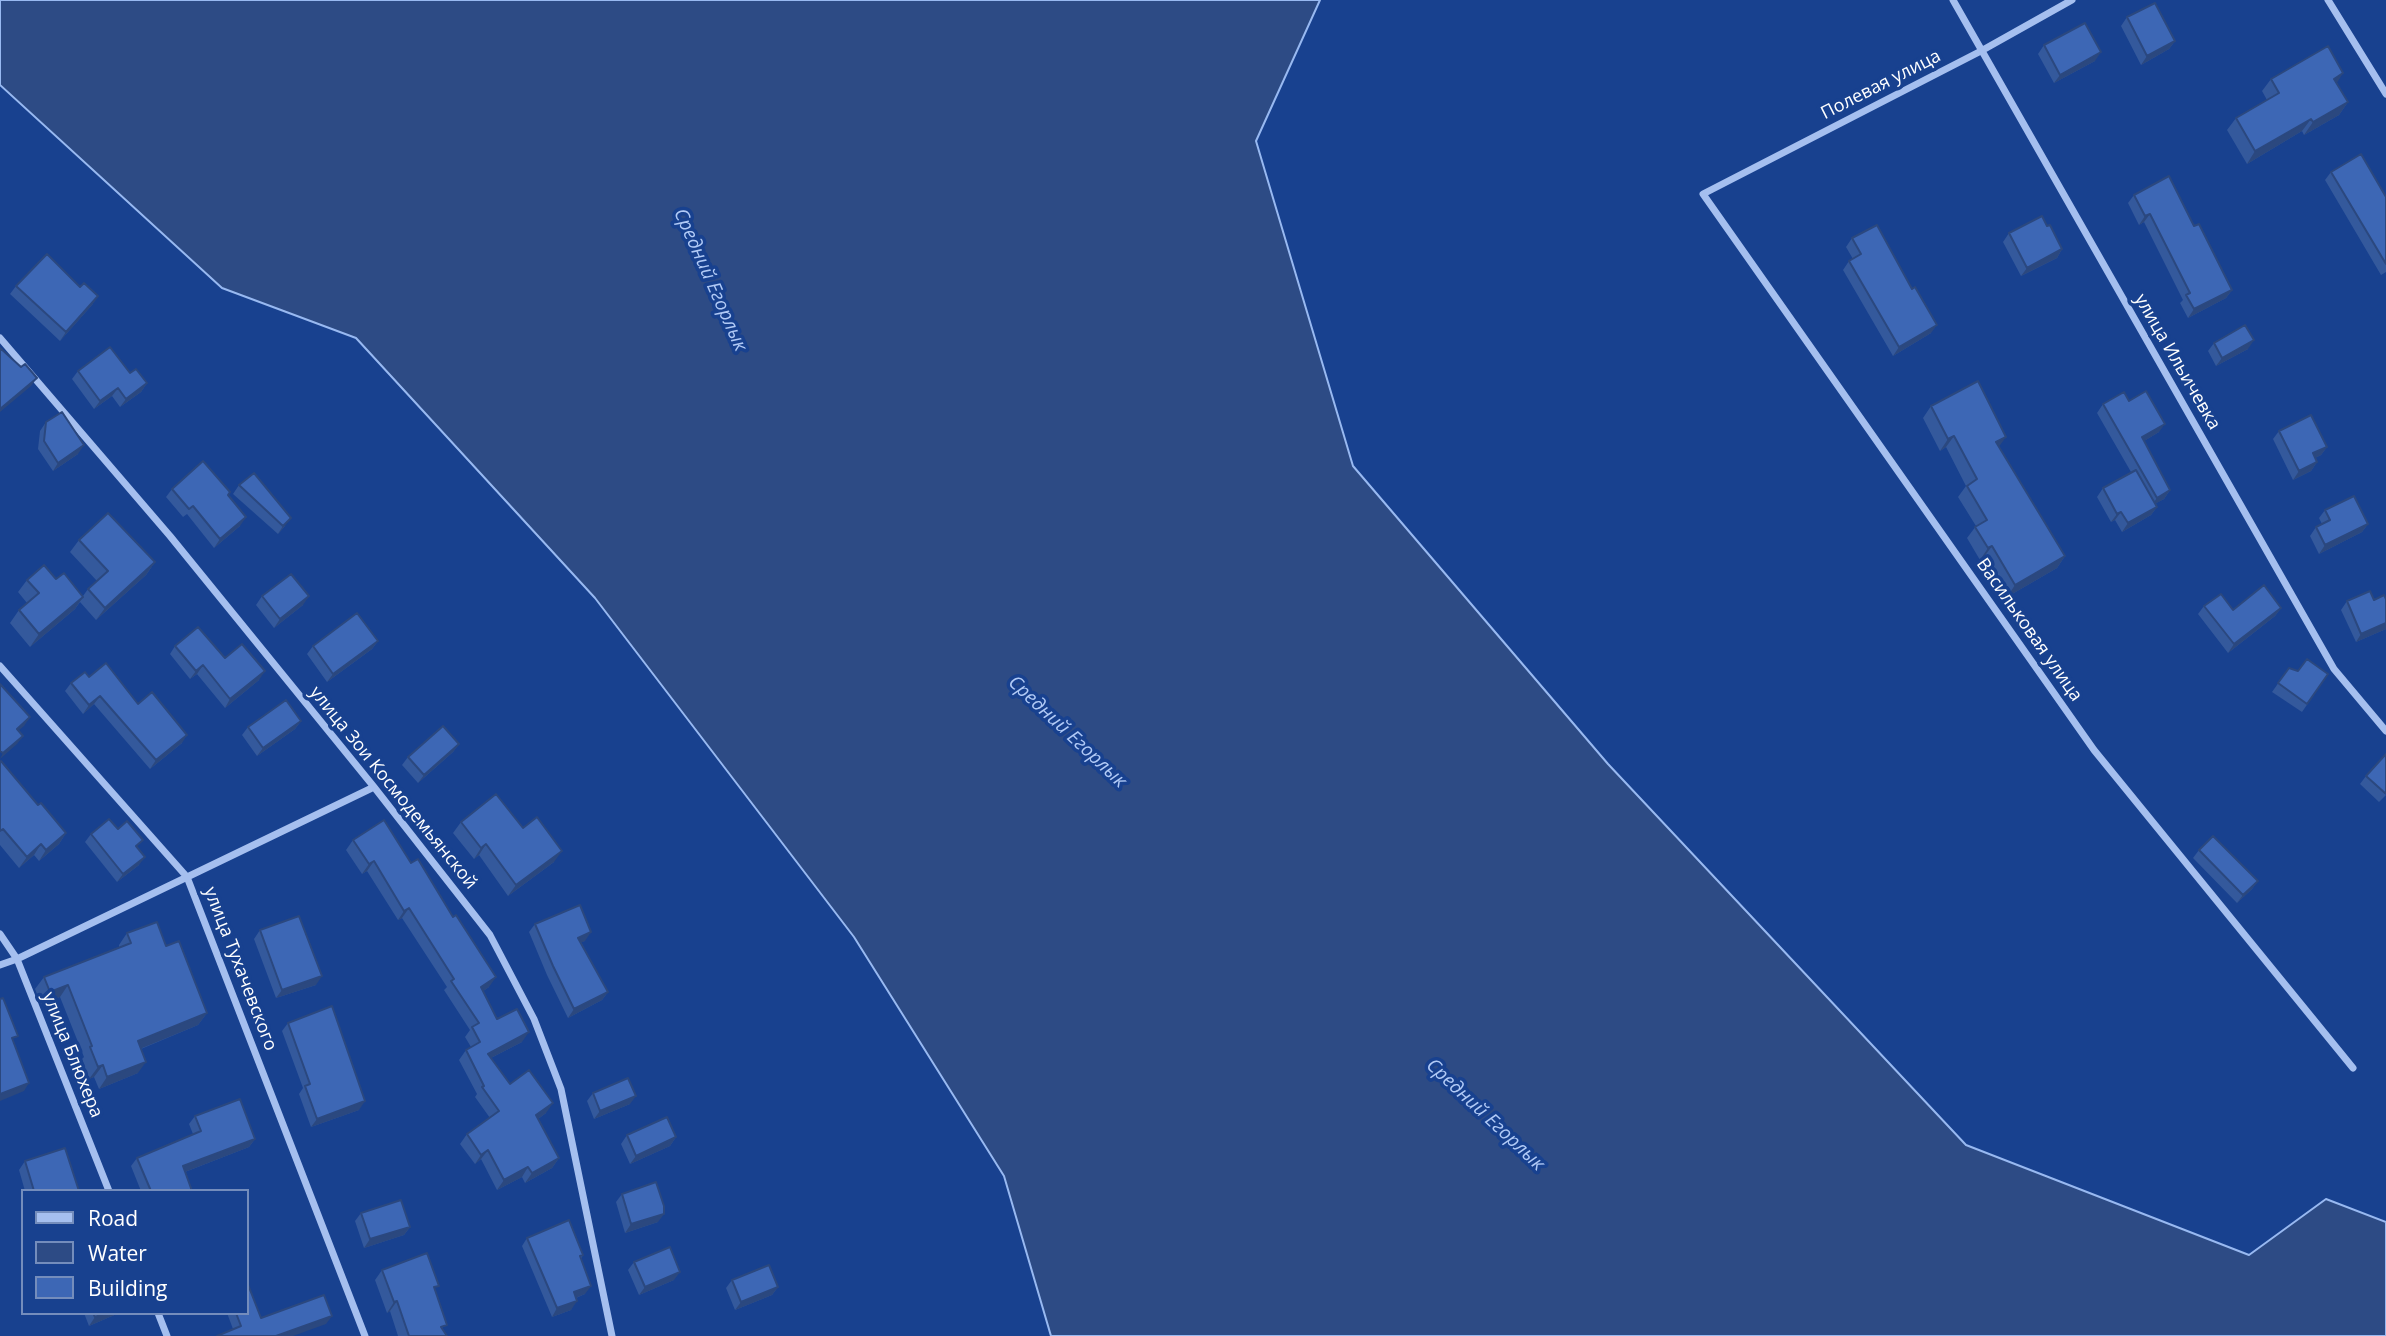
<!DOCTYPE html>
<meta charset="utf-8">
<style>
body{margin:0}
#map{position:relative;width:2386px;height:1336px;overflow:hidden;background:#18418f;font-family:"Open Sans",sans-serif}
canvas{display:block}
.legend{position:absolute;left:21px;top:1189px;width:228px;height:126px;box-sizing:border-box;background:#18418f;border:2px solid #748dbc;margin:0;padding:9px 12px;list-style:none;font-size:21px;color:#fff}
.legend li{display:flex;align-items:center;gap:14px;height:35px}
.legend b{width:35px;border:2px solid #748dbc}
</style>
<div id="map">
<canvas width="2386" height="1336"></canvas>
<ul class="legend">
<li><b style="height:9px;background:#a5bfef"></b>Road</li>
<li><b style="height:19px;background:#2d4b85"></b>Water</li>
<li><b style="height:19px;background:#3d67b5"></b>Building</li>
</ul>
</div>
<script>
const ctx = document.querySelector('canvas').getContext('2d');
ctx.lineJoin = 'round';
function fill(path, color) {
  ctx.fillStyle = color;
  ctx.fill(path, 'evenodd');
}
function trace(path, color, width, dash) {
  ctx.strokeStyle = color;
  ctx.lineWidth = width;
  ctx.lineCap = dash ? 'butt' : 'round';
  ctx.setLineDash(dash || []);
  ctx.stroke(path);
}
function label(font, color, halo, rows, align = 'center') {
  ctx.font = font + ' "Open Sans",sans-serif';
  ctx.lineWidth = 7;
  ctx.setLineDash([]);
  ctx.textBaseline = 'middle';
  ctx.strokeStyle = halo;
  ctx.fillStyle = color;
  for (const [text, x, y, turn = 0] of rows) {
    ctx.save();
    ctx.translate(x, y);
    ctx.rotate((+turn || 0) * Math.PI / 180);
    ctx.textAlign = isNaN(turn) ? turn : align;
    if (halo) ctx.strokeText(text, 0, 0);
    ctx.fillText(text, 0, 0);
    ctx.restore();
  }
}
const water = new Path2D(`
 M0,0H1320L1256,141L1353,466L1608,764L1966,1145L2249,1255L2326,1199L2386,1222V1336H1051L1004,1176L854,937L595,598L356,338L222,288L0,85Z`);
const minor = new Path2D(`
 M1953,0L2334,669L2386,731
 M2072,0L1981,51L1703,194L2094,750L2353,1068
 M2328,0L2386,94
 M0,338L170,536L374,787L490,935L534,1019L561,1089L612,1336
 M0,666L187,877L365,1336
 M0,934L17,959L109,1191
 M0,965L17,959L374,787
 M158,1313L167,1336`);
const wall = new Path2D(`
 M2127,17L2175,41L2169,49L2141,65L2121,26Z
 M2044,45L2095,61L2054,83L2038,54Z
 M2271,79L2337,83L2348,102L2339,115L2304,135L2302,131L2247,164L2227,130L2236,118L2267,100L2262,91Z
 M2331,172L2386,197V272L2381,275L2325,180Z
 M2134,195L2194,226L2232,290L2226,298L2188,318L2180,303L2183,300L2144,222L2139,225L2128,203Z
 M2009,233L2062,249L2057,258L2021,276L2003,242Z
 M1852,238L1931,333L1893,356L1843,270L1849,261L1853,259L1846,247Z
 M16,286L80,287L98,296L92,305L60,341L10,294Z
 M2214,343L2248,349L2216,366L2208,351Z
 M78,371L130,373L147,383L141,392L120,407L112,396L94,409L72,379Z
 M2129,401L2159,432L2144,441L2170,490L2164,499L2156,503L2157,507L2151,515L2122,532L2115,520L2111,522L2097,497L2103,488L2131,472L2097,413L2103,404Z
 M1931,406L1999,447L2065,556L2057,568L2007,597L1984,557L1980,560L1967,538L1976,526L1958,497L1966,486L1946,447L1940,451L1923,418Z
 M46,422L78,454L53,471L38,449L40,431Z
 M2279,431L2327,447L2321,455L2315,458L2317,462L2311,471L2293,480L2273,439Z
 M239,485L285,526L278,534L233,494Z
 M172,489L228,495L240,526L214,548L187,514L183,517L166,497Z
 M2325,510L2368,524L2362,532L2319,554L2310,536L2316,527L2322,524L2319,518Z
 M79,540L155,562L146,575L96,620L80,602L75,609L30,647L10,623L19,610L27,603L18,592L27,580L56,579L83,596L88,589L97,581L70,552Z
 M262,596L303,605L274,628L256,605Z
 M2386,599V629L2356,642L2341,610L2347,601Z
 M2204,606L2233,610L2281,608L2275,616L2228,653L2198,614Z
 M378,641L372,649L327,682L307,654L313,646Z
 M175,646L225,658L259,680L225,708L197,674L190,679L170,654Z
 M2289,668L2298,671L2328,674L2302,712L2272,692Z
 M89,677L138,704L182,743L150,769L94,704L83,714L65,691L71,683Z
 M301,721L295,729L257,756L242,735L248,727Z
 M459,744L453,752L418,783L402,765L408,757Z
 M0,762L38,805L66,833L59,844L39,861L34,855L19,868L0,845Z
 M2366,776L2386,795L2379,802L2360,784Z
 M384,820L489,987L483,991L497,1019L522,1042L491,1058L510,1084L546,1113L538,1119L559,1158L552,1168L525,1183L522,1177L497,1190L481,1159L475,1164L460,1144L467,1134L490,1118L475,1097L477,1094L459,1060L466,1050L471,1047L465,1037L470,1030L444,990L447,987L402,918L398,920L367,871L362,874L346,850L353,840Z
 M461,822L523,828L554,862L508,896L479,855L474,859L453,833Z
 M118,829L137,848L139,865L117,882L85,842L91,834Z
 M2199,850L2258,881L2252,889L2237,903L2193,858Z
 M535,924L585,941L581,942L608,992L602,1000L568,1018L547,975L529,932Z
 M260,930L316,985L276,998L254,939Z
 M127,933L166,946L207,1013L198,1025L141,1049L138,1073L99,1089L94,1077L89,1079L82,1059L84,1057L60,997L41,1004L35,989L44,977L119,947V945Z
 M288,1023L359,1110L311,1127L299,1094L303,1088L282,1031Z
 M593,1093L630,1104L594,1119L587,1101Z
 M195,1116L255,1139L249,1147L185,1172L192,1191H141L131,1166L137,1158L193,1134L189,1124Z
 M627,1135L676,1137L670,1146L630,1164L621,1144Z
 M25,1161L79,1191H25L19,1170Z
 M622,1194L658,1222L625,1233L616,1202Z
 M361,1213L410,1227L404,1235L364,1248L355,1221Z
 M527,1238L583,1255L581,1259L585,1294L576,1298L571,1310L552,1317L522,1246Z
 M634,1262L674,1280L639,1295L628,1270Z
 M382,1270L435,1291L443,1330L447,1336H398L390,1311L387,1313L375,1280Z
 M732,1280L778,1287L772,1295L735,1310L726,1288Z
 M84,1313H119L89,1326Z
 M227,1313H247L261,1318L326,1324L233,1329Z`);
const shadedWall = new Path2D(`
 M2175,41L2169,49L2141,65L2147,56Z
 M2101,52L2095,61L2054,83L2060,75Z
 M2343,73L2335,86L2334,79Z
 M2348,102L2339,115L2304,135L2313,122Z
 M2311,119L2302,131L2247,164L2255,151Z
 M2150,214L2144,222L2139,225L2145,216Z
 M2062,249L2057,258L2021,276L2027,268Z
 M2232,290L2226,298L2188,318L2194,309Z
 M98,296L92,305L60,341L66,332Z
 M1937,325L1931,333L1893,356L1899,347Z
 M2254,340L2248,349L2216,366L2222,358Z
 M37,378L31,386L0,412V409Z
 M147,383L141,392L120,407L126,399Z
 M118,388L112,396L94,409L100,401Z
 M2165,424L2159,432L2136,446L2142,437Z
 M1954,436L1946,447L1940,451L1948,439Z
 M2006,437L1998,448L1996,442Z
 M84,445L78,454L53,471L58,463Z
 M2327,447L2321,455L2307,462L2313,453Z
 M2317,462L2311,471L2293,480L2299,471Z
 M2170,490L2164,499L2151,506L2157,498Z
 M2157,507L2151,515L2122,532L2128,523Z
 M2121,512L2115,520L2111,522L2117,514Z
 M246,517L240,526L214,548L220,539Z
 M291,518L285,526L278,534L283,526Z
 M2368,524L2362,532L2319,554L2325,545Z
 M1992,546L1984,557L1980,560L1988,548Z
 M2065,556L2057,568L2007,597L2015,585Z
 M155,562L146,575L96,620L105,608Z
 M309,596L303,605L274,628L280,619Z
 M83,597L75,609L30,647L39,634Z
 M2281,608L2275,616L2228,653L2234,644Z
 M2386,623V629L2356,642L2361,634Z
 M378,641L372,649L327,682L333,674Z
 M203,665L197,674L190,679L196,671Z
 M265,671L259,680L225,708L230,699Z
 M100,696L94,704L83,714L89,705Z
 M30,717L24,726L11,737L17,729Z
 M301,721L295,729L257,756L263,748Z
 M187,735L182,743L150,769L156,760Z
 M23,736L17,744L0,759L3,753Z
 M459,744L453,752L418,783L424,775Z
 M66,833L59,844L39,861L46,850Z
 M41,844L34,855L19,868L27,857Z
 M486,844L479,855L474,859L481,848Z
 M562,851L554,862L508,896L516,885Z
 M145,857L139,865L117,882L123,874Z
 M374,861L367,871L362,874L369,864Z
 M2258,881L2252,889L2237,903L2243,895Z
 M409,908L402,918L398,920L404,911Z
 M591,932L585,941L572,946L578,938Z
 M322,976L316,985L276,998L282,990Z
 M496,977L489,987L475,997L481,987Z
 M68,985L60,997L41,1004L50,992Z
 M608,992L602,1000L568,1018L574,1009Z
 M207,1013L198,1025L130,1053L138,1041Z
 M529,1032L522,1042L481,1063L488,1054Z
 M146,1062L138,1073L99,1089L107,1077Z
 M103,1065L94,1077L89,1079L98,1067Z
 M29,1083L24,1091L0,1101V1094Z
 M636,1096L630,1104L594,1119L600,1111Z
 M365,1101L359,1110L311,1127L317,1119Z
 M553,1103L546,1113L530,1125L536,1115Z
 M676,1137L670,1146L630,1164L636,1156Z
 M255,1139L249,1147L177,1175L183,1166Z
 M488,1150L481,1159L475,1164L481,1155Z
 M559,1158L552,1168L525,1183L532,1173Z
 M528,1167L522,1177L497,1190L504,1180Z
 M664,1214L658,1222L625,1233L631,1224Z
 M410,1227L404,1235L364,1248L370,1239Z
 M680,1272L674,1280L639,1295L645,1287Z
 M591,1286L585,1294L568,1301L574,1292Z
 M778,1287L772,1295L735,1310L741,1302Z
 M397,1301L390,1311L387,1313L394,1302Z
 M577,1301L571,1310L552,1317L557,1308Z
 M105,1313H119L89,1326L95,1317Z
 M332,1316L326,1324L293,1336H276Z`);
const building = new Path2D(`
 M2155,3L2175,41L2147,56L2127,17Z
 M2085,23L2101,52L2060,75L2044,45Z
 M2328,46L2343,73L2334,79L2348,102L2313,122L2311,119L2255,151L2236,118L2279,93L2271,79Z
 M2361,154L2386,197V264L2331,172Z
 M2169,176L2194,226L2199,224L2232,290L2194,309L2186,295L2190,293L2150,214L2145,216L2134,195Z
 M2042,216L2047,226L2050,225L2062,249L2027,268L2009,233Z
 M1877,225L1912,289L1915,287L1937,325L1899,347L1849,261L1861,254L1852,238Z
 M47,254L80,287L84,283L98,296L66,332L16,286Z
 M2245,325L2254,340L2222,358L2214,343Z
 M110,347L130,373L136,369L147,383L126,399L118,388L100,401L78,371Z
 M0,348L21,367L25,364L37,378L0,409Z
 M1978,381L2006,437L1996,442L2065,556L2015,585L1992,546L1988,548L1975,527L1987,520L1967,486L1977,479L1954,436L1948,439L1931,406Z
 M2146,391L2165,424L2142,437L2170,490L2157,498L2103,404L2124,392L2129,401Z
 M62,412L84,445L58,463L44,441L46,422Z
 M2311,415L2327,447L2313,453L2317,462L2299,471L2279,431Z
 M203,461L230,492L228,495L246,517L220,539L193,506L189,509L172,489Z
 M2136,470L2157,507L2128,523L2121,512L2117,514L2103,488Z
 M254,473L291,518L283,526L239,485Z
 M2354,496L2368,524L2325,545L2316,527L2330,520L2325,510Z
 M108,513L155,562L105,608L88,589L108,571L79,540Z
 M44,565L56,579L64,573L83,597L39,634L19,610L39,593L27,580Z
 M291,574L309,596L280,619L262,596Z
 M2264,585L2281,608L2234,644L2204,606L2221,594L2233,610Z
 M2370,591L2374,600L2384,595L2386,599V623L2361,634L2347,601Z
 M357,613L378,641L333,674L313,646Z
 M198,627L225,658L242,644L265,671L230,699L203,665L196,671L175,646Z
 M2307,659L2328,674L2307,704L2278,683L2289,668L2298,671Z
 M106,663L138,704L152,692L187,735L156,760L100,696L89,705L71,683L85,672L89,677Z
 M0,684L30,717L17,729L23,736L3,753L0,751Z
 M286,700L301,721L263,748L248,727Z
 M443,726L459,744L424,775L408,757Z
 M2386,754V793H2385L2366,776Z
 M1,761L38,805L41,803L66,833L46,850L41,844L27,857L3,829L0,831V762Z
 M496,794L523,828L537,817L562,851L516,885L486,844L481,848L461,822Z
 M109,819L118,829L127,821L143,840L136,846L145,857L123,874L91,834Z
 M384,820L411,863L418,859L453,917L456,915L496,977L481,987L497,1019L517,1009L529,1032L488,1054L510,1084L529,1070L553,1103L536,1115L559,1158L532,1173L528,1167L504,1180L488,1150L481,1155L467,1134L499,1111L482,1087L484,1086L466,1050L480,1042L472,1027L479,1023L451,981L454,979L409,908L404,911L374,861L369,864L353,840Z
 M2213,836L2258,881L2243,895L2199,850Z
 M580,905L591,932L578,938L608,992L574,1009L553,966L535,924Z
 M299,916L322,976L282,990L260,930Z
 M157,922L166,946L179,941L207,1013L138,1041L146,1062L107,1077L103,1065L98,1067L90,1047L92,1046L68,985L50,992L44,977L131,943L127,933Z
 M3,998L18,1036L12,1038L29,1083L0,1094V999Z
 M332,1006L365,1101L317,1119L305,1086L310,1084L288,1023Z
 M628,1078L636,1096L600,1111L593,1093Z
 M240,1099L255,1139L183,1166L192,1191H151L137,1158L201,1131L195,1116Z
 M667,1117L676,1137L636,1156L627,1135Z
 M65,1148L79,1191H34L25,1161Z
 M656,1182L664,1206V1214L631,1224L622,1194Z
 M401,1200L410,1227L370,1239L361,1213Z
 M569,1220L583,1255L580,1256L591,1286L574,1292L577,1301L557,1308L527,1238Z
 M670,1247L680,1272L645,1287L634,1262Z
 M427,1253L439,1286L434,1287L447,1325L441,1327L447,1336H409L397,1301L394,1302L382,1270Z
 M769,1265L778,1287L741,1302L732,1280Z
 M247,1282L261,1318L324,1295L332,1316L276,1336H217L241,1326L236,1313H247Z
 M93,1313H105L95,1317Z`);
const streetNames = [
 ["Полевая улица",1881,85,-27],
 ["улица Ильичевка",2177,362,60],
 ["Васильковая улица",2029,630,55],
 ["улица Зои Космодемьянской",393,788,51],
 ["улица Тухачевского",240,969,69],
 ["улица Блюхера",72,1055,68]
];
const waterNames = [
 ["Средний Егорлык",710,280,66],
 ["Средний Егорлык",1067,732,43],
 ["Средний Егорлык",1485,1115,43]
];
fill(water, '#2d4b85');
trace(water, '#98b9f1', 2);
trace(minor, '#a5bfef', 7);
fill(wall, '#34599c');
fill(shadedWall, '#2b487f');
fill(building, '#3d67b5');
trace(building, '#2b487f', 2);
label('18px', '#fff', '#18418f', streetNames);
label('italic 19px', '#b1caf6', '#18418f', waterNames);
</script>
